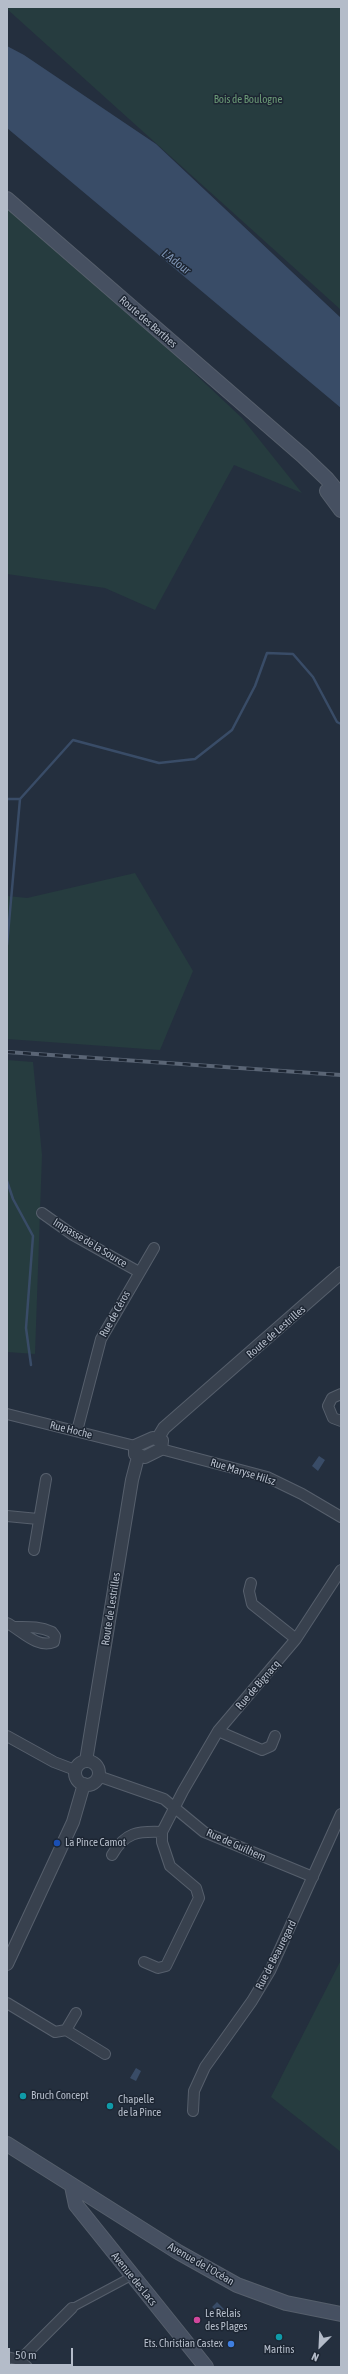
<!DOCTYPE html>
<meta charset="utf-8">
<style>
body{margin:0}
#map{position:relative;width:348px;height:2374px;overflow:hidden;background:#242f3e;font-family:"Asap Condensed",sans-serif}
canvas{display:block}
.frame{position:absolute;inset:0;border:8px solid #b4bcc9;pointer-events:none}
.north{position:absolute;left:300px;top:2326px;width:40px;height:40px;-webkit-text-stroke:3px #1d2633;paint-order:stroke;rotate:204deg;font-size:11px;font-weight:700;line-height:16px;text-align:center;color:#b4bcc9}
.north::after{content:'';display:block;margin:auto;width:14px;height:18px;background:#b4bcc9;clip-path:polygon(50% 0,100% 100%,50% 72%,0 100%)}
.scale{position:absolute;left:8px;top:2348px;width:65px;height:18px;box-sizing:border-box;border:2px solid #b4bcc9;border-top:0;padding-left:5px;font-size:12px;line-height:14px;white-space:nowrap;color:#b4bcc9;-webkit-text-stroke:3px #1d2633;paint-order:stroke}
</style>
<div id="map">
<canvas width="348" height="2374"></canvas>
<div class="frame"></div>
<div class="north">N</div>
<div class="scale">50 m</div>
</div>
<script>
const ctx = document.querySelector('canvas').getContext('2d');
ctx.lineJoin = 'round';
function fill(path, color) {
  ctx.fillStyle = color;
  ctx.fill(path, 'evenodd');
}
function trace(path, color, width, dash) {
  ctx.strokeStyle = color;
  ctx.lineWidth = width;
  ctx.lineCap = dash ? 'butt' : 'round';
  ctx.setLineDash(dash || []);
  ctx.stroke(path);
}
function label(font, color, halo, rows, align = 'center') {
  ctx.font = font + ' "Asap Condensed",sans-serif';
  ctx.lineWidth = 3;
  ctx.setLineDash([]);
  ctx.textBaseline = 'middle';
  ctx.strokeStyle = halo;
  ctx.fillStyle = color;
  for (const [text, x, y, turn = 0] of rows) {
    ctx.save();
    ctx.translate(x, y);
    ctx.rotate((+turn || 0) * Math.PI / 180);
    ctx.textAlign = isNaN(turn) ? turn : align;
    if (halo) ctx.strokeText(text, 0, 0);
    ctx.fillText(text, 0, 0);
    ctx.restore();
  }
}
const green = new Path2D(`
 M7,7H341V310L7,9Z
 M7,197L242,418L302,493L234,465L155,610L105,588L7,574Z
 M135,873L193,971L160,1050L7,1039V896L27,898Z
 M7,1060L33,1062L42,1155L35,1354L7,1352Z
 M341,1960V2152L271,2097Z`);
const water = new Path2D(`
 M7,46L24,55L156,144L341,318V408L7,128Z
 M319,1456L325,1460L318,1471L312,1466Z
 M136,2068L141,2071L136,2081L130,2078Z
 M217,2302L227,2312L222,2316L212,2307Z`);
const stream = new Path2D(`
 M7,799H20L73,740L159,763L195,759L232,730L255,686L267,653L293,654L313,677L337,722L341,724
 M7,945L20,799
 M7,1181L13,1199L33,1236L26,1328L31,1365`);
const pedestrian = new Path2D(`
 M72,2308L132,2276`);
const minor = new Path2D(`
 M42,1213L73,1235L139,1272
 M341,1394L332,1398L328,1406L333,1418L341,1421
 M7,1414L135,1446
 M77,1431L101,1339L154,1248
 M161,1449L267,1477L302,1494L341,1517
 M7,1516L38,1519
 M34,1550L46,1479
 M251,1583L249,1591L252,1604L296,1639
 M7,1623C21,1630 37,1649 54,1642L55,1636L52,1632C39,1626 28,1627 14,1627
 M218,1731L262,1750L271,1746L275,1736
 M7,1736L54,1762L75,1770
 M98,1776L164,1799L204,1832L313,1877
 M112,1855C125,1832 138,1831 162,1832
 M144,1962L158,1968L166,1966L199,1898L196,1888L170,1866L162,1842V1832L183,1791L218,1731L296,1639L341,1570
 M7,2003L55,2032L66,2030L105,2054
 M66,2030L76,2013
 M193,2111L194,2091L205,2067L252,2001L270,1971L341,1814
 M7,2357L20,2360L27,2367
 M20,2360L72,2308`);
const tertiary = new Path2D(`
 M153,1438L162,1441L161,1449L145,1457L135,1454V1446Z
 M158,1438L164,1428L341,1273
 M86,1761L132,1480L138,1457
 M75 1773a12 12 0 1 1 24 0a12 12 0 1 1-24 0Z
 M7,1964L73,1822L84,1784`);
const secondary = new Path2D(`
 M7,199L303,456L327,479L341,496
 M327,491L341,510
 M7,2144L178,2252L237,2285L286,2303L341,2314
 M72,2186L76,2205L206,2367`);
const rail = new Path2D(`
 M7,1052L341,1075`);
const markers = [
 [57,1843,4,"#1a4fb4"],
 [23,2096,4,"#0f9aa8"],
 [110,2106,4,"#0f9aa8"],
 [197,2320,4,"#d1479c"],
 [279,2337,4,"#0f9aa8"],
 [231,2344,4,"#3f7fe0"]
];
const parkNames = [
 ["Bois de Boulogne",248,100]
];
const streetNames = [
 ["Route des Barthes",148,322,41],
 ["Impasse de la Source",90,1243,31],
 ["Rue de Céros",115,1314,-61],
 ["Route de Lestrilles",276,1332,-41],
 ["Rue Hoche",71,1430,14],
 ["Rue Maryse Hilsz",243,1472,17],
 ["Route de Lestrilles",111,1609,-81],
 ["Rue de Bignacq",258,1685,-49],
 ["Rue de Guilhem",236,1845,24],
 ["Rue de Beauregard",276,1955,-63],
 ["Avenue de l'Océan",201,2264,30],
 ["Avenue des Lacs",134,2279,51]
];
const poiNames = [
 ["La Pince Camot",65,1843],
 ["Bruch Concept",31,2096],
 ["Chapelle",118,2100],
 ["de la Pince",118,2113],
 ["Le Relais",205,2314],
 ["des Plages",205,2327],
 ["Ets. Christian Castex",223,2344,"right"],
 ["Martins",279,2350,"center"]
];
const waterNames = [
 ["L'Adour",176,262,38]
];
fill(green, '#263c3f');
fill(water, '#394c67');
trace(stream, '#394c67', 2.5);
trace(pedestrian, '#565f6c', 9);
trace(minor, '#565f6c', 12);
trace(tertiary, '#565f6c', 14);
trace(secondary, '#565f6c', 16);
trace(pedestrian, '#38414e', 7);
trace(minor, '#38414e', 10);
trace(tertiary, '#38414e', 12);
trace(secondary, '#465061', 14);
trace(rail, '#5a6575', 4);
trace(rail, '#1d2633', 2.5, [8]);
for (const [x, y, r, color] of markers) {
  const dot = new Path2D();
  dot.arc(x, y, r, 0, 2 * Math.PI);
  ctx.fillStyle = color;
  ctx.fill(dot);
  trace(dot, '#1d2633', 1.5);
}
label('11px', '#6b9a76', '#1d2633', parkNames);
label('11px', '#b4bcc9', '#1d2633', streetNames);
label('11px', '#b4bcc9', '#1d2633', poiNames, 'left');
label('italic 12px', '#7c92b1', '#1d2633', waterNames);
</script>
